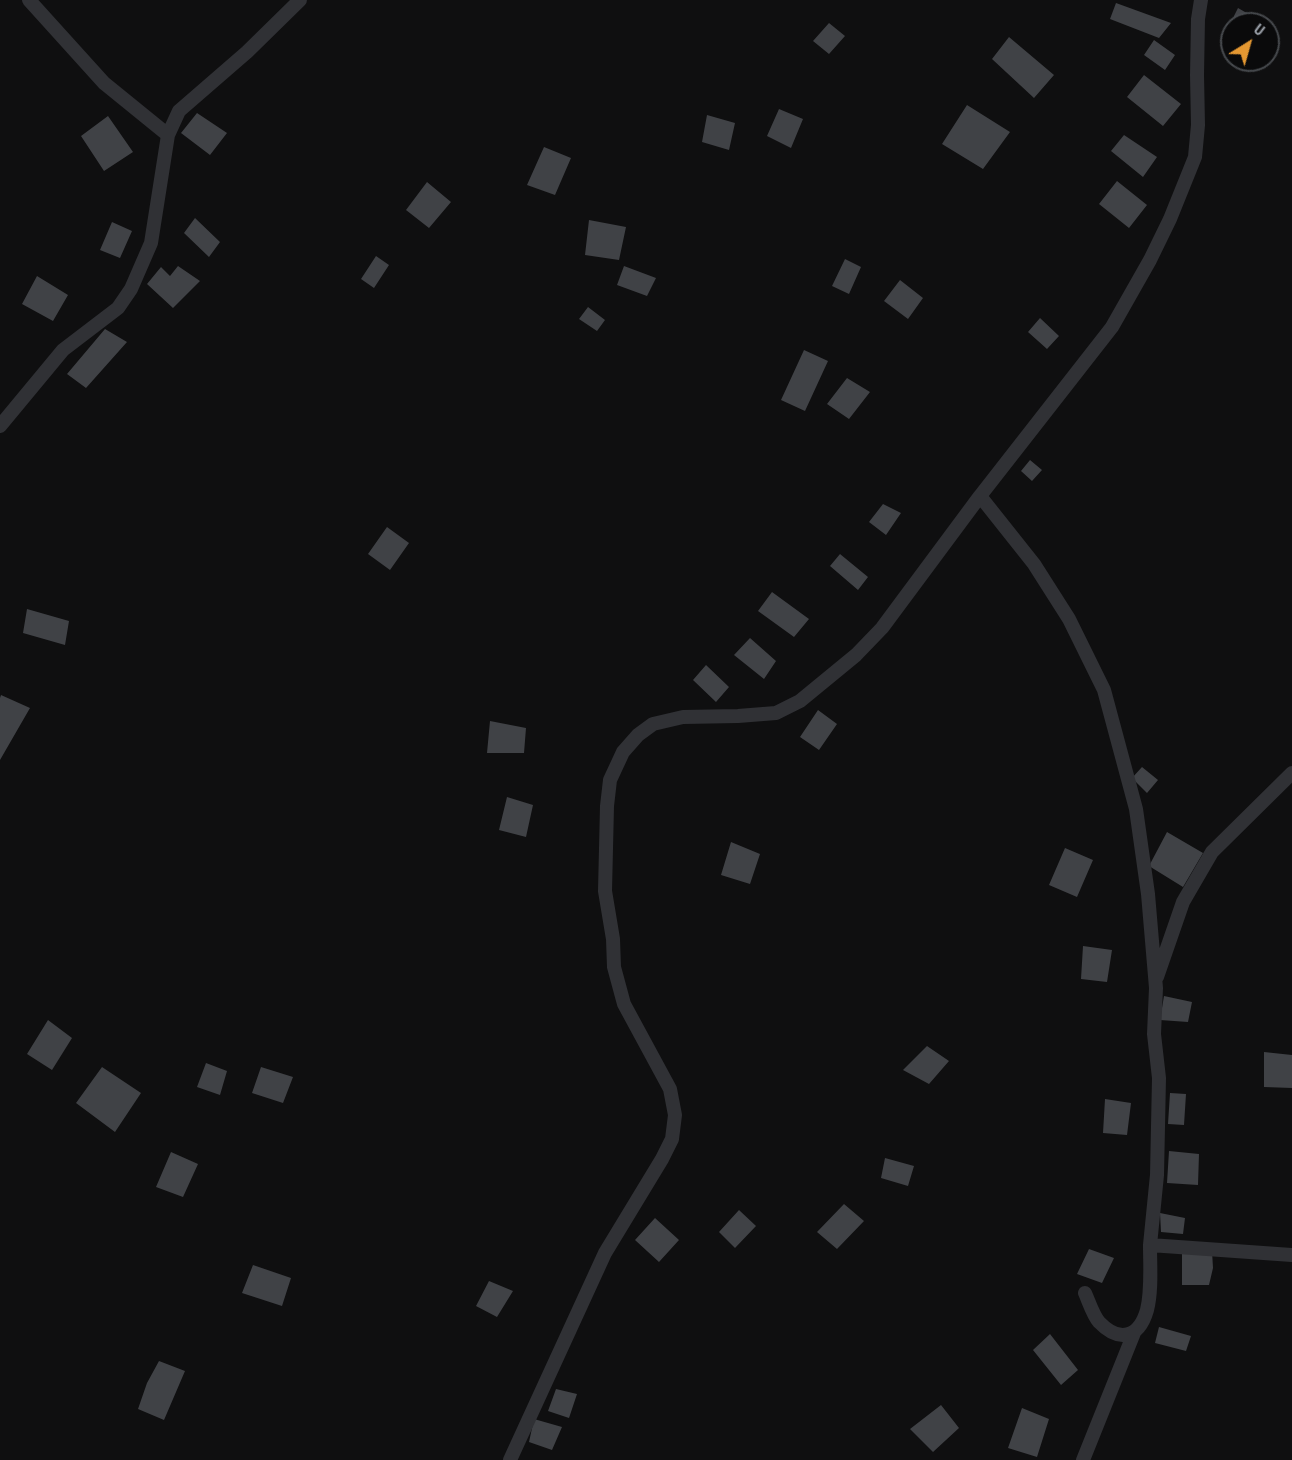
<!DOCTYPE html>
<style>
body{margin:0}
#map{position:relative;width:1292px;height:1460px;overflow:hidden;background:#0f0f10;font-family:"PT Sans Narrow",sans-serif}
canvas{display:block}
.north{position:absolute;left:1220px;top:12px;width:60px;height:60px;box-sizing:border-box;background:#0a0a0b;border:2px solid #46494d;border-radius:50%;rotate:37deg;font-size:16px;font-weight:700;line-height:24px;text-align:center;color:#a1a7b0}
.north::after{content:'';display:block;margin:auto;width:21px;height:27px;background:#e59832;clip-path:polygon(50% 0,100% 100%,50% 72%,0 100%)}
</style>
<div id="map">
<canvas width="1292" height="1460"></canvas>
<div class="north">U</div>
</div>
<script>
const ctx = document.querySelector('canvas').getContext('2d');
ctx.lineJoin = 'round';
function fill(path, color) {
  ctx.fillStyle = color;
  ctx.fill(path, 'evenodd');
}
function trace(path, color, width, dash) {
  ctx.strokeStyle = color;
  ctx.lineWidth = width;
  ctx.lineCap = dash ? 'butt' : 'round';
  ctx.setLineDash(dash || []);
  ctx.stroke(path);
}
const building = new Path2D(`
 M1116,3L1171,23L1159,38L1110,19Z
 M1238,8L1266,24H1232V28L1229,26Z
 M829,23L845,36L829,54L813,41Z
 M1009,37L1054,75L1034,98L992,59Z
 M1154,40L1175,55L1165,70L1144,55Z
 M1144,75L1181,104L1163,126L1127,97Z
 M967,105L1010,132L983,169L942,144Z
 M779,109L803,119L791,148L767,136Z
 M197,113L227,133L210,155L181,133Z
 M707,115L735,123L729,150L702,142Z
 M108,116L133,152L104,171L81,136Z
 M1124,135L1157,157L1143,177L1111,151Z
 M544,147L571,158L555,195L527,185Z
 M1117,181L1147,205L1129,228L1099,204Z
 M427,182L451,202L429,228L406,210Z
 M195,218L220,242L209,257L184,233Z
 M589,220L626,227L619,260L585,255Z
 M112,222L132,231L120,258L100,250Z
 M376,256L389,265L374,288L361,279Z
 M845,259L861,267L849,294L832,286Z
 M178,266L200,281L173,308L147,284L161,267L170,276Z
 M624,266L656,278L647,296L617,285Z
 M37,276L68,295L53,321L22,304Z
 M900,280L923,298L908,319L884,301Z
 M588,307L605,320L597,331L579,319Z
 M1040,318L1059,336L1047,349L1028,332Z
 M105,329L127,342L86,388L67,374Z
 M804,350L828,361L805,411L781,400Z
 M847,378L870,392L849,419L827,404Z
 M1030,460L1042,470L1032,481L1021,471Z
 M883,504L901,513L886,535L869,522Z
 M387,527L409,543L390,570L368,554Z
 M840,554L868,577L858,590L830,566Z
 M772,592L809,619L794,637L758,611Z
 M27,609L69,621L65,645L23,633Z
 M750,638L776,661L764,679L734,655Z
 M706,665L729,687L716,702L693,680Z
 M1,695L30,708L0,760V698Z
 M818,710L837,724L819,750L800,737Z
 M490,721L526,728L524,753H487Z
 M1142,767L1158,780L1147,793L1132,778Z
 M507,797L533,805L526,837L499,830Z
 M1167,832L1203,853L1183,887L1149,866Z
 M731,842L760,854L750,884L721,875Z
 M1065,848L1093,860L1077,897L1049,885Z
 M1083,946L1112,950L1107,982L1081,979Z
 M1164,996L1192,1002L1188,1022L1160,1020Z
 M48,1020L72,1038L52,1070L27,1054Z
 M927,1046L949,1061L929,1084L903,1070Z
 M1264,1052L1292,1055V1088L1264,1087Z
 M206,1063L227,1071L220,1095L197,1087Z
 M102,1067L141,1093L115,1132L76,1103Z
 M261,1067L293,1077L283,1103L252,1093Z
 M1170,1093L1186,1094L1184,1125L1168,1124Z
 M1105,1099L1131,1103L1127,1135L1103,1133Z
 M1169,1151L1199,1154L1198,1185L1167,1183Z
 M171,1152L198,1164L183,1197L156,1187Z
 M885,1158L914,1166L908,1186L881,1178Z
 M844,1204L864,1221L837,1249L817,1232Z
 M739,1210L756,1226L735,1248L719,1232Z
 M1160,1213L1185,1218L1183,1234L1161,1232Z
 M655,1218L679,1240L659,1262L635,1240Z
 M1182,1248L1212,1251L1213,1268L1209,1285H1182Z
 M1089,1249L1114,1258L1102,1283L1077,1274Z
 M253,1265L291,1278L282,1306L242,1293Z
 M489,1281L513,1291L497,1317L476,1306Z
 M1159,1327L1191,1336L1186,1351L1155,1343Z
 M1050,1334L1078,1370L1061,1385L1033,1350Z
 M159,1361L185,1371L164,1420L138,1409L147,1383Z
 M556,1389L577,1394L569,1418L548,1411Z
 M941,1405L959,1428L933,1452L910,1429Z
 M1022,1408L1049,1419L1037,1457L1008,1448Z
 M534,1419L562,1427L552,1450L529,1442Z`);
const street = new Path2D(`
 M29,0L104,83L168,135
 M0,426L63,350L118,308L131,289L151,243L168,135L179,111L247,52L300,0
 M980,496L1034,564L1069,619L1104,690L1136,809L1148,894L1156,988L1154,1034L1159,1078L1157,1175L1150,1245L1292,1255
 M1157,977L1183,902L1212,852L1292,773
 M1085,1293C1089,1302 1093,1315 1099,1322C1119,1343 1139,1338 1147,1310C1152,1290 1150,1266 1150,1245
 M510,1460L605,1253L662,1159L672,1139L675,1115L670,1089L624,1004L614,967L613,939L605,891L607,806L610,780L623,752L638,735L653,724L683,717L738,716L776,713L800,701L856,655L882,628L980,496L1112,327L1150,260L1170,219L1195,157L1198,125L1197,75L1198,19L1201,0
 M1083,1460L1134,1333`);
fill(building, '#404246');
trace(street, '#303135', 14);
</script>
